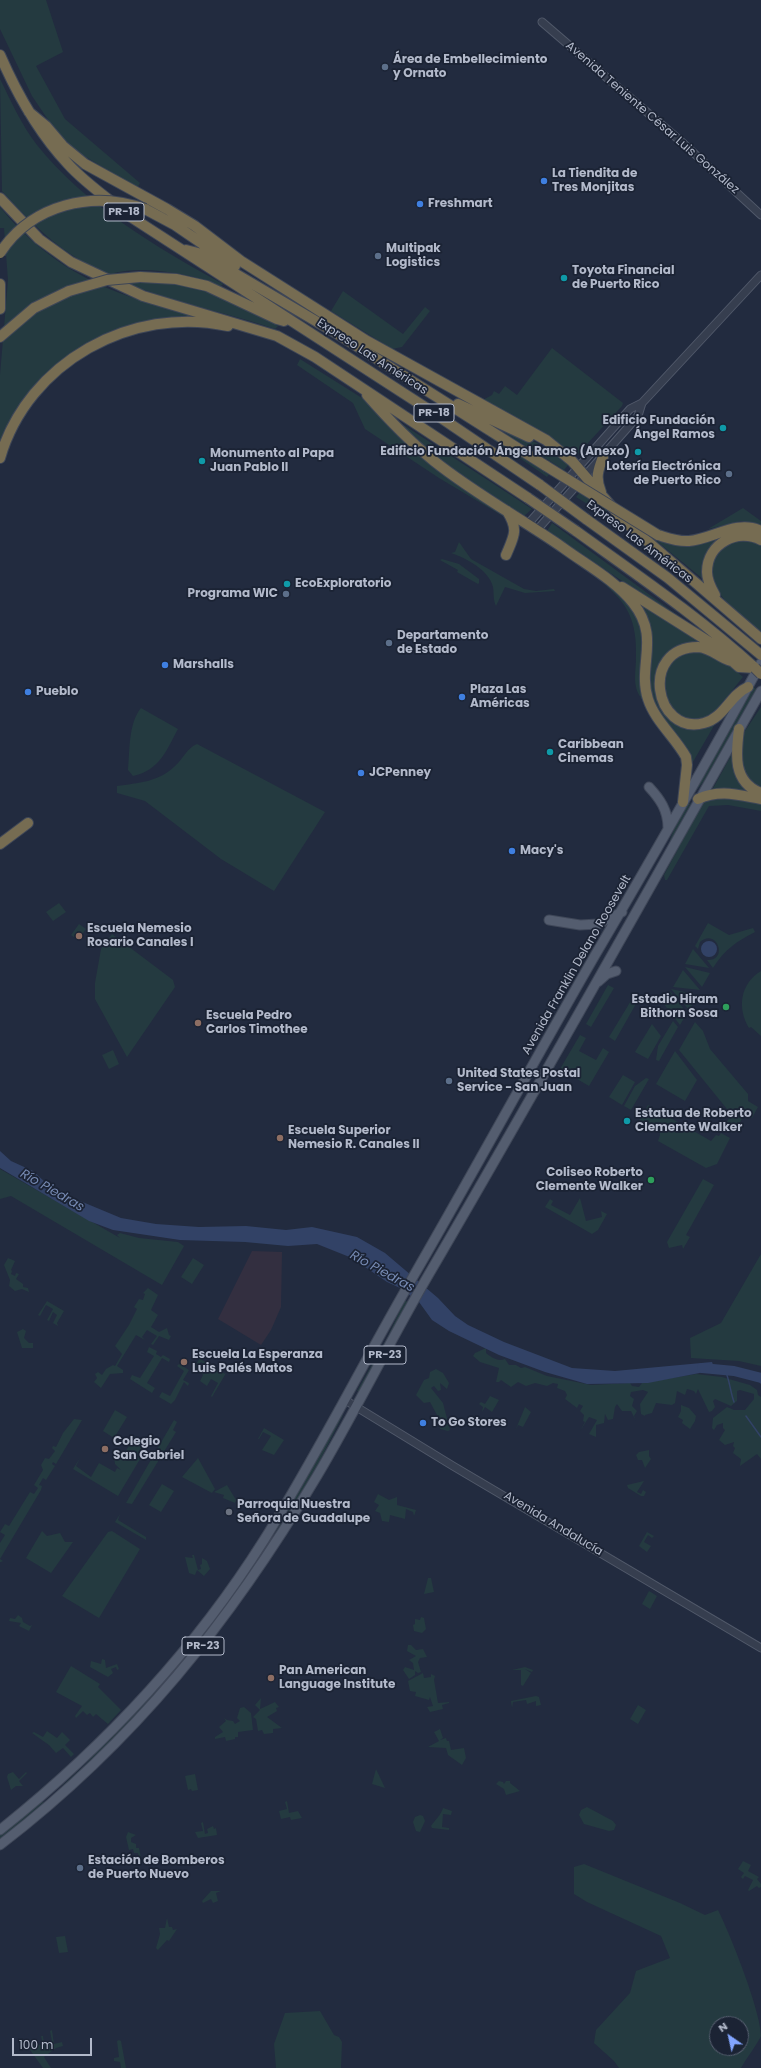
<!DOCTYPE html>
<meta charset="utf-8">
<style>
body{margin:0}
#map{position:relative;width:761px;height:2068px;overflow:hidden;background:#222b3f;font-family:Poppins,sans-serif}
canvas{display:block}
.north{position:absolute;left:709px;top:2016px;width:40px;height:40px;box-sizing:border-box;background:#1b2334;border:1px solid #575f70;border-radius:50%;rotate:326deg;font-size:11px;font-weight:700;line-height:16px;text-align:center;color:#b2b9ca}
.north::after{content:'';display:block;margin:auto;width:14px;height:18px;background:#82a5ff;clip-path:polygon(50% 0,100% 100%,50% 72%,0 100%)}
.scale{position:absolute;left:12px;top:2038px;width:80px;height:18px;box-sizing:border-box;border:2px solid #b2b9ca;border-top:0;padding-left:5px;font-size:12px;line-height:14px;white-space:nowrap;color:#b2b9ca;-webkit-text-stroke:3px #1b2334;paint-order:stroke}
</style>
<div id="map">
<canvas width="761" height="2068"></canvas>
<div class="north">N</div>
<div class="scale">100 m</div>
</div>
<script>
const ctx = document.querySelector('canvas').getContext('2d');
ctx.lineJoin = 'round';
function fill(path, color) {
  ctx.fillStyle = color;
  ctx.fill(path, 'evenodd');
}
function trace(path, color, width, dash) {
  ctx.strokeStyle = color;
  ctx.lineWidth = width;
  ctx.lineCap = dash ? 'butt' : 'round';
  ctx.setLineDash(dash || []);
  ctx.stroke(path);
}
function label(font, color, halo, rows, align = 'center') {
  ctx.font = font + ' Poppins,sans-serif';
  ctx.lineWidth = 3.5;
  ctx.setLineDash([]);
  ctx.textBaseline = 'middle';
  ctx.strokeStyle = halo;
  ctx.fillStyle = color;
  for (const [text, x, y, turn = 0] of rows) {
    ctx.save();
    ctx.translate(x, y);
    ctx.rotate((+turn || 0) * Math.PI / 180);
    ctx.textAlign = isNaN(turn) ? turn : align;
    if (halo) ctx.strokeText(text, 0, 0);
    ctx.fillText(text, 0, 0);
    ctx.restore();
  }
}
const medical = new Path2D(`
 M252,1251L282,1252L281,1307L271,1330L261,1345L218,1319Z`);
const green = new Path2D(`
 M0,0H46L63,52L36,66L65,119L140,183L137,188L76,151L55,130L32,96L0,29Z
 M0,79C11,101 22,126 37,145C86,206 156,247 223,284L221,286C192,274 145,265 114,273L132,281L170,282L215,294L261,315L278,326L275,329C207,306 130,295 69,253C44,236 23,214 2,191Z
 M0,207C34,249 76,278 128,296C152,305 177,310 201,318L158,320L62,362L0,447V375L8,280L4,228H0Z
 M343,291L403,334L425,307L430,311L402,347L392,349L331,311Z
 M552,348L623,403L622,406L576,456L548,435L483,400L492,395L494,391L499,394L505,386L517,395Z
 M300,359L362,398L405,440L506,515L511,521L439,478L365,429L353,403L297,365Z
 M396,420L532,509L524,516L437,459Z
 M466,421L550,473L547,477L540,472Z
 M495,424L537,443L569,464L564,470L494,426Z
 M580,492L605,507L608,510L605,515L576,497Z
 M743,508L761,521V525L741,521L708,529Z
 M552,523L688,623L687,624L547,531Z
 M656,538H717L719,540L703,579L654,539Z
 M745,538L761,544V632C742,614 701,590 714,560C720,546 731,542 745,538Z
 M459,542L471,559L524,589L536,591L554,589L555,591L525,593L505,587L496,606C493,600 494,593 493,587C489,570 466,558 451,553L455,552Z
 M442,559L459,564L479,579V583L478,584L457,572L458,570L440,560Z
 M600,581L625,598L642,627L646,706C643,700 637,694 636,687C634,678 636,667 636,658C637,622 629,603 600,581Z
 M631,593L711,645L692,644L656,675V690L671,717L715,724L690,767L657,712L648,687L651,654Z
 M700,650L723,659L743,677L714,713C691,732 663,711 662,684C662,681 665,676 666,672C668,669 669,664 671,661C679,654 690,652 700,650Z
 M753,686L756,689L704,781L694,793Z
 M761,707V789L744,777L739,745L745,731Z
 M141,708L178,729C166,751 160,770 133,776L128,770C130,751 128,724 141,708Z
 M197,744L325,812L274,891L221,859L145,801L117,793V786C138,783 159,782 175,766C183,759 187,748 197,744Z
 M733,752V761L761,795L711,792Z
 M722,796L761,802V811L728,805L709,806L667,880H665L664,875L701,806L705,801Z
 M691,803L671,840H670L678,818L685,805Z
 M59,903L66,912L53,921L46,912Z
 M708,923L729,935L753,928L755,932C737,941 724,950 713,968L707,960C729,961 717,927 700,942L698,949L695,946Z
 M79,924L86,929L78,940L71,935Z
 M112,934L173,980L175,987L127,1057L95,999V983L101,949Z
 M693,949L709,968L685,964Z
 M685,967L710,973L702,987Z
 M683,970L700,990L673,987Z
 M761,971V1036L751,1027L749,1028C737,1008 740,984 761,971Z
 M608,985L614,988L591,1027L586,1024Z
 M671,989L698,995L689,1010Z
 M670,991L687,1013L680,1025L663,1003Z
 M632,999L637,1002L615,1041L609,1037Z
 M673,1021L678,1027L659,1061L656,1060L658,1046Z
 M695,1022L703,1031L710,1049L748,1094V1101L758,1107L752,1118L745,1113L737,1128L727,1122L731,1114L679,1050Z
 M652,1024L661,1036L648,1059L635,1052Z
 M580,1035L586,1038L579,1051L596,1060L603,1048L609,1052L589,1086L560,1069Z
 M113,1050L119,1064L109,1069L102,1055Z
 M675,1051L697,1080L685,1101L656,1084Z
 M623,1075L635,1082L622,1105L609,1097Z
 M646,1078L649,1079L631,1110L624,1106L635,1086Z
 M648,1105L711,1141L716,1135L719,1136L721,1133L730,1138L717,1164L706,1168L658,1141L660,1135L659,1127L638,1122Z
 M0,1169L120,1238L117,1235L120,1233L139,1238L178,1242L184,1246L183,1248L162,1285L11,1196L0,1199Z
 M703,1179L714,1185L686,1235L690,1237L683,1249L682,1245L669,1248L667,1242Z
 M580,1198L586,1221L602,1217L601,1211L607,1214L598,1230L592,1234L545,1207L550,1199L553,1201L551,1205L570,1215Z
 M761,1254V1366L739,1361L691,1358L690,1338L721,1323Z
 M8,1258L15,1261L11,1270L12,1271L11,1274L15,1276L16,1273L19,1274L16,1279L23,1284V1287L28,1288L29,1292L22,1289L15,1291L9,1286L10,1280L4,1265Z
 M193,1258L204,1265L192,1284L181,1277Z
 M148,1288L158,1295L151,1310L158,1315L151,1327L159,1332L167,1328L169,1335L171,1336L169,1340L159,1336L153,1345L151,1344L157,1336L147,1330L142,1337L145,1340L136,1335L117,1366L123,1370V1373L110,1374L101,1388L94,1382L97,1378L95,1374L98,1372L102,1375L106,1369L113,1365L115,1366L122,1354L115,1346L129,1325L137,1309L134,1307L139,1299L143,1300L145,1294L143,1293Z
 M405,1300L409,1303L359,1391H357L387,1338Z
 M47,1301L64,1311L57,1323L58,1326L53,1323L57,1315L53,1312L49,1321L47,1320L53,1309L46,1305L40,1316L38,1315Z
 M23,1329L26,1331L24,1338L29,1343H33V1348H22L17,1332Z
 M149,1347L157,1351L156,1354L161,1357L163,1355L170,1359L169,1362L162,1358L147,1383L155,1388L152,1393L130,1379L132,1375L140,1378L154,1356L147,1352Z
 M486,1348V1353C491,1357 498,1362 505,1359L509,1365H516L521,1368L525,1367L547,1376L591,1385L630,1383L632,1386L639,1387L642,1383L696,1374L722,1377L750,1385L757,1390L758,1395L761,1397V1459L757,1454L740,1466L741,1459L733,1453L735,1448L733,1446L734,1442L725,1445L719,1440L725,1430L723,1428V1423L717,1425L714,1430L712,1428L713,1418L727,1407L734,1410H745L754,1399V1394L740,1390L737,1391V1401L731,1406L715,1399L713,1401L715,1407L712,1411L709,1412L698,1389L696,1394L694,1391L687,1389L685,1395L677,1391L675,1403L672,1405L656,1403L652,1413L645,1415V1416L641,1414L640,1404L648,1392L643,1390L631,1392L630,1396L634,1399L632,1406L637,1411L634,1416L636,1421L631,1411H622L617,1404L615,1407L613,1419L608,1420L605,1414L604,1423L596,1425V1437L589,1434L597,1420L589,1417L580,1431L585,1422L583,1421L584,1415L580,1411L583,1406L579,1404L577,1408L565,1399L567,1395L565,1391L557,1388L558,1384L553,1383L547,1386L535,1383L526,1386L518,1382L511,1387L501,1380L499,1382H496L499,1368L480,1362L473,1356L475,1353Z
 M203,1353L205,1354L202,1360L225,1374L229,1368L212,1397L211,1396L218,1383L211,1379L207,1386L200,1381L203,1375L201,1372L204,1374L208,1367L201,1362L196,1371L193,1369Z
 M179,1364L189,1370L183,1380L189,1383L188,1386L184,1382L175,1400L171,1404L159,1397L162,1392L170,1396L184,1371L177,1366Z
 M436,1369L443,1373L449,1383L447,1389L440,1383L441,1390L438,1391L434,1386L431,1388L443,1403L450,1430L448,1431L440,1429L439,1424L435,1421L437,1415L430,1402L424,1403L416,1395L424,1380L429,1378L430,1372Z
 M490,1396L499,1400L492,1412L485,1407L482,1412L483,1407L479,1404L481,1402L485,1404Z
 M681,1405L689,1408L696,1416L695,1421L690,1429L682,1423L683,1420L678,1417L681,1411Z
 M525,1407L531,1412L523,1427L518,1425L515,1431Z
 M115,1410L127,1417L114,1438L103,1431Z
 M341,1414L343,1415L319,1462L274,1538L273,1537Z
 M74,1419L82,1420L56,1464L53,1462L52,1464L55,1466L46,1480L43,1478L39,1485L42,1486L41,1490L0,1559L3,1561L1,1562H0V1543L5,1535L0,1532L5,1524L9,1526L30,1492L34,1494L38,1488L34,1485L43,1470L41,1465L45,1458L49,1459L55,1451L52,1448L53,1446L56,1447L63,1433Z
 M174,1420L177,1422L173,1430L176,1432L132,1504L126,1503Z
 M264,1428L284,1440L274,1455L262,1450L271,1436L263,1432L259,1439H258Z
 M135,1436L149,1444L118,1496L73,1469L80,1458L76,1466L91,1477L99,1463L115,1472L117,1468L121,1470L115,1464L114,1457L120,1453L124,1454Z
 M649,1450V1456L651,1459L645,1468L642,1460H638L636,1455L639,1452Z
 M198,1458L215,1489L212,1493L182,1477Z
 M644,1481L637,1492L641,1494L643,1490L646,1492L644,1496H641L628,1488L627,1485Z
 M162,1484L174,1491L161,1512L149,1505Z
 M227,1485L236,1500L235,1503L223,1498L224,1495L214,1492Z
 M378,1494L389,1500L397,1497V1505L416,1510L414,1516L413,1512L406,1509L405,1519L390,1515L389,1522L382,1521L380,1513L375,1511L379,1505L374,1502Z
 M120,1514L118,1520L146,1537V1540L115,1522Z
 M42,1531L47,1536L60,1533L65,1542H73L51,1573L26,1558Z
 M112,1531L140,1549L99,1618L62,1596L108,1532Z
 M647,1532L654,1536L652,1538L648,1535L644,1542L651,1546L647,1552L639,1546Z
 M192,1555H194L198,1570L201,1569L200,1565L202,1564V1558L207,1561L210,1569L204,1576L197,1570L195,1575L189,1573L185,1557L193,1558Z
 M257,1559C255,1567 244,1578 239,1586C192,1662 129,1725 65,1787L63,1785L86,1764L110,1737Z
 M428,1578H431L434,1592L424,1594Z
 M649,1591L657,1596L650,1609L642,1604Z
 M18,1615L22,1618L23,1622L30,1626L32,1625L29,1631L19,1626L21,1623L9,1621L10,1618L15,1619Z
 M421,1617L424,1618L426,1629L422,1633L414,1631L413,1625L415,1624V1619L420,1620Z
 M408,1645H411L416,1650L423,1649L427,1657L420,1658L418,1662L421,1672L418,1673L415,1671V1675L409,1679L403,1670L405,1667L414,1670L413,1663L409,1660L416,1656L407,1651Z
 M102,1659L105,1660L106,1668L117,1664L119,1669L117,1670L116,1667L111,1669L113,1673L108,1677L90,1667L91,1661L101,1664Z
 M71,1666L100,1684L98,1687L121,1710L108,1724L96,1714L93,1717L90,1713L87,1715L83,1711L76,1718L75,1716L82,1706L56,1692Z
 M525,1667L533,1670L532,1672L525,1669L531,1673L523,1686L521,1685V1670H512Z
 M423,1673L424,1678L431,1677V1674L435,1676L434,1680L438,1703L449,1702V1703L442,1705L443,1709L430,1712L427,1707L433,1706L430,1697L429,1700L415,1696L416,1692L410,1691L408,1681Z
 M536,1696L539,1697L541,1705L536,1706V1701L527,1704L526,1700L513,1702L512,1708L511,1701Z
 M261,1698L260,1709L275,1702L279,1707L276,1708L277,1711L267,1717L282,1728L273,1729V1733L264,1734L262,1730L258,1731L256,1719L253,1717L260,1710L255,1705Z
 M638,1705L646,1710L638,1724L630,1719Z
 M244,1707L251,1713L253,1730L238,1732V1737H235V1739L226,1741L225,1737L215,1739V1737L223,1732L219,1727L226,1721L224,1718L227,1720L233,1721L235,1724L240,1721L237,1718L240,1708Z
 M440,1729L443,1738L440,1740L446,1738L447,1741H449L451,1750L464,1748L466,1758L462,1765L448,1755L446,1748L428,1747L439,1741L434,1732Z
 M47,1731L57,1738L62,1732L70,1740L65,1745L74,1754L71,1757L63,1748L56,1753L49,1745L32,1733L34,1732L43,1737Z
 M376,1769L385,1788L372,1784Z
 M24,1770L27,1773L19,1781L23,1786H16L11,1790L7,1777L8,1774L13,1772L19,1779L26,1772Z
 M195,1774L198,1790L192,1791L191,1789L188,1790L185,1776Z
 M499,1781L503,1782L504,1784L506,1781H510V1783L520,1791L506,1795L504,1789L496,1784Z
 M42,1801L44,1802L0,1840V1835Z
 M287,1801L289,1813L298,1811L302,1818L291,1820L290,1817L281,1819L279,1811L287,1809L285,1802Z
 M587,1807L613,1821L616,1825L614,1830L609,1831L584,1824L579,1815L581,1810Z
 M443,1808L452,1811L451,1815L443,1814L442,1827L449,1828V1830L432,1828L431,1826C435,1820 441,1815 443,1808Z
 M420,1815L423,1816L425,1821L420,1832L416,1831L413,1822L415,1817Z
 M203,1822L205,1834L208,1833L207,1829L213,1826L214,1829L216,1828L217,1835L198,1838L195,1832L203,1831L201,1823Z
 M128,1832L136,1835L131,1838V1842L136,1844V1848H139L142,1863H140L138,1853H134L133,1849L129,1850L126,1837Z
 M743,1861L751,1865L748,1871L759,1877L757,1879L761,1884V1887L759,1888L757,1886L749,1891L748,1890L753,1880L745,1876L743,1879L741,1877L744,1873L738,1869Z
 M584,1864L680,1903L705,1915L718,1910C730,1934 761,2011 761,2036C756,2046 746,2059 741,2068H619L614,2061L594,2043L596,2030L630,1993L636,1971L670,1958L661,1936L587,1902L574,1894V1867ZM717,2024H741V2048H717Z
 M211,1891H221L216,1893L218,1901L213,1903L211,1899L203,1903L202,1901Z
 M167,1918L169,1927H172L173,1930L177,1929L169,1941L167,1940L158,1950L156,1948L160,1934L159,1928H165Z
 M65,1936L68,1952L59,1953L56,1937Z
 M320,2011L334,2035L339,2037L342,2042L341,2068H276L274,2044L285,2013Z
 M52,2030L54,2044L62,2042L63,2046L56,2048L44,2057L51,2068H43L30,2050L31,2041L33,2040L34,2045H43L41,2036H43L44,2043L52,2042L50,2031Z
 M119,2040L121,2041L126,2068H121L120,2062L114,2061V2058L119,2057L117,2041Z`);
const water = new Path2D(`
 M701 949a8 8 0 1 1 16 0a8 8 0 1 1-16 0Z
 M0,1151L11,1161L33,1171L58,1194L73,1198L121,1218L156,1224L199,1227L246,1226L286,1230L312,1227L357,1237L385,1253L438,1298L455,1316L468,1325L504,1342L572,1368L615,1371L712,1362L715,1370L648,1383L587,1384L545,1372L499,1355L449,1331L432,1320L419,1302L400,1288L387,1282L352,1258L317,1244L288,1246L245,1242L180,1240L113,1230L89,1221L0,1168Z`);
const stream = new Path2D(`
 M725,1370C730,1381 730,1391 734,1402
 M755,1376L761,1383
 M746,1416L761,1437`);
const river = new Path2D(`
 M702,1368L734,1371L761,1378`);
const minor = new Path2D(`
 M542,22L684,144L761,215
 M528,524L630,409L642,403L761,275
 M537,530L638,416L642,403
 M345,1400L453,1466L761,1648`);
const major = new Path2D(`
 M649,787C660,799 668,810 668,828
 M549,920L580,925L598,924L622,912
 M598,982L607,974L616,971
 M0,1830C103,1748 194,1651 264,1540C319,1452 365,1359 417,1270C477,1166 534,1061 594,957C651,860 707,762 761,663
 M0,1845C135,1741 230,1622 317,1476C356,1410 390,1341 429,1274C542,1081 651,885 761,691`);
const highway = new Path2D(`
 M0,55C17,94 38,132 68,164C86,184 110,200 131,217L434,413L540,485
 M29,112L46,126L63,146L85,164L167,209L195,226L241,261L367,341L546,440L572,461L625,522L761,639
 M0,198L39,239L71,262L143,296L277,336L315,357L528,498
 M145,209L175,225L235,266
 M186,250L202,254L336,333L546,466
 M140,277L176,279L207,286L277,319L284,321
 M0,284V309
 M0,337L34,308L69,291
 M367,395C388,419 409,441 434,461C474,493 520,518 562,547C585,564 615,580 633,603C661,638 637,665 648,699C655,721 675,737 686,757L687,765L683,802
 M458,404L529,437
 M0,458C28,362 132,305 228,326
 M601,492C595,478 598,470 603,457
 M586,519L668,578L761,655
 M576,531C637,575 699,617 755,668
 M658,535C668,538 678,542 689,541C713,539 737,519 761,531
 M506,555C514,536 519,530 507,511
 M622,587L714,645L739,667L755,668
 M715,595C711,588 707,580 707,572C707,543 738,528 761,540
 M731,661C719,658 712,648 698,647C639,647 654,736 704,723C724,718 730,695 748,687
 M739,729C736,753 732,782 761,793
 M698,799C720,789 738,795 761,799
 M0,844L28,823`);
const highwayBridge = new Path2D(`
 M0,253C32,204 93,190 145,209
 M69,291L107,280L140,277
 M546,466L658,535
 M540,485L586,519
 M528,498L576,531
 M755,668L761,674`);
const markers = [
 [385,67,4,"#5c6f8a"],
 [544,181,4,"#3f7fe0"],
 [420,204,4,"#3f7fe0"],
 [378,256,4,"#5c6f8a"],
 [564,278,4,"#0f9aa8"],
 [723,428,4,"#0f9aa8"],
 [638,452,4,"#0f9aa8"],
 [202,461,4,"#0f9aa8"],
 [729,474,4,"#5c6f8a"],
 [287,584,4,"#0f9aa8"],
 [286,594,4,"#5c6f8a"],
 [389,643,4,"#5c6f8a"],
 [165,665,4,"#3f7fe0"],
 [28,692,4,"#3f7fe0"],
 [462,697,4,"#3f7fe0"],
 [550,752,4,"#0f9aa8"],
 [361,773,4,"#3f7fe0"],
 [512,851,4,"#3f7fe0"],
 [79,936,4,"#8d6e63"],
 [726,1007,4,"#2e9e5b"],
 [198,1023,4,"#8d6e63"],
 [449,1081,4,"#5c6f8a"],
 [627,1121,4,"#0f9aa8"],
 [280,1138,4,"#8d6e63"],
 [651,1180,4,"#2e9e5b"],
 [184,1362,4,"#8d6e63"],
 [423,1423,4,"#3f7fe0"],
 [105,1449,4,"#8d6e63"],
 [229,1512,4,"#6b7280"],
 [271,1678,4,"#8d6e63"],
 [80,1868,4,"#5c6f8a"]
];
const shields = [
 [124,212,40],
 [434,413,40],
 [385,1355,42],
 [203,1646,42]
];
const shieldNames = [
 ["PR-18",124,212],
 ["PR-18",434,413],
 ["PR-23",385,1355],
 ["PR-23",203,1646]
];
const poiNames = [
 ["Área de Embellecimiento",393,60],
 ["y Ornato",393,74],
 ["La Tiendita de",552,174],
 ["Tres Monjitas",552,188],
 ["Freshmart",428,204],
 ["Multipak",386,249],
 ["Logistics",386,263],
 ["Toyota Financial",572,271],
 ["de Puerto Rico",572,285],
 ["Edificio Fundación",715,421,"right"],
 ["Ángel Ramos",715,435,"right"],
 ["Edificio Fundación Ángel Ramos (Anexo)",630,452,"right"],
 ["Monumento al Papa",210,454],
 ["Juan Pablo II",210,468],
 ["Lotería Electrónica",721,467,"right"],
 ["de Puerto Rico",721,481,"right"],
 ["EcoExploratorio",295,584],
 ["Programa WIC",278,594,"right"],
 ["Departamento",397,636],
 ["de Estado",397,650],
 ["Marshalls",173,665],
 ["Plaza Las",470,690],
 ["Américas",470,704],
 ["Pueblo",36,692],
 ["Caribbean",558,745],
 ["Cinemas",558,759],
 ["JCPenney",369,773],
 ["Macy's",520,851],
 ["Escuela Nemesio",87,929],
 ["Rosario Canales I",87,943],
 ["Estadio Hiram",718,1000,"right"],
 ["Bithorn Sosa",718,1014,"right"],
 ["Escuela Pedro",206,1016],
 ["Carlos Timothee",206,1030],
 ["United States Postal",457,1074],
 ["Service - San Juan",457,1088],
 ["Estatua de Roberto",635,1114],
 ["Clemente Walker",635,1128],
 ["Escuela Superior",288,1131],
 ["Nemesio R. Canales II",288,1145],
 ["Coliseo Roberto",643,1173,"right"],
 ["Clemente Walker",643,1187,"right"],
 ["Escuela La Esperanza",192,1355],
 ["Luis Palés Matos",192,1369],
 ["To Go Stores",431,1423],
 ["Colegio",113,1442],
 ["San Gabriel",113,1456],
 ["Parroquia Nuestra",237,1505],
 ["Señora de Guadalupe",237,1519],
 ["Pan American",279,1671],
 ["Language Institute",279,1685],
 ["Estación de Bomberos",88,1861],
 ["de Puerto Nuevo",88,1875]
];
const streetNames = [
 ["Avenida Teniente César Luis González",652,118,41],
 ["Expreso Las Américas",372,357,33],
 ["Expreso Las Américas",639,542,37],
 ["Avenida Franklin Delano Roosevelt",577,965,-60],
 ["Avenida Andalucía",553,1524,31]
];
const waterNames = [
 ["Río Piedras",52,1191,30],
 ["Río Piedras",382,1272,29]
];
fill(medical, '#332f40');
fill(green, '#243a40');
fill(water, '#324266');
trace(stream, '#324266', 1.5);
trace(river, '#324266', 10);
trace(minor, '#51596a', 9);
trace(major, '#3f4758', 11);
trace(highway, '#3e4657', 12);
trace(minor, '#363e4f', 7);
trace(major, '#545d6f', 9);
trace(highway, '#766c52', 10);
trace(highwayBridge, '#3e4657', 12, []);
trace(highwayBridge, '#766c52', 10);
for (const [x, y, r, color] of markers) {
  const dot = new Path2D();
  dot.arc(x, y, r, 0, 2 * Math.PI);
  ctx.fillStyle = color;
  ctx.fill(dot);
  trace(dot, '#1b2334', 1.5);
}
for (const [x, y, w] of shields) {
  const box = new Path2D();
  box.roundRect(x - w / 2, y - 9, w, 18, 3);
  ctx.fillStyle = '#1b2334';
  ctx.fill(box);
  trace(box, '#b2b9ca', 1);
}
label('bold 11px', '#b2b9ca', null, shieldNames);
label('bold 12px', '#b2b9ca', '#1b2334', poiNames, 'left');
label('12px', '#b2b9ca', '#1b2334', streetNames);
label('italic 13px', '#778bb4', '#1b2334', waterNames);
</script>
